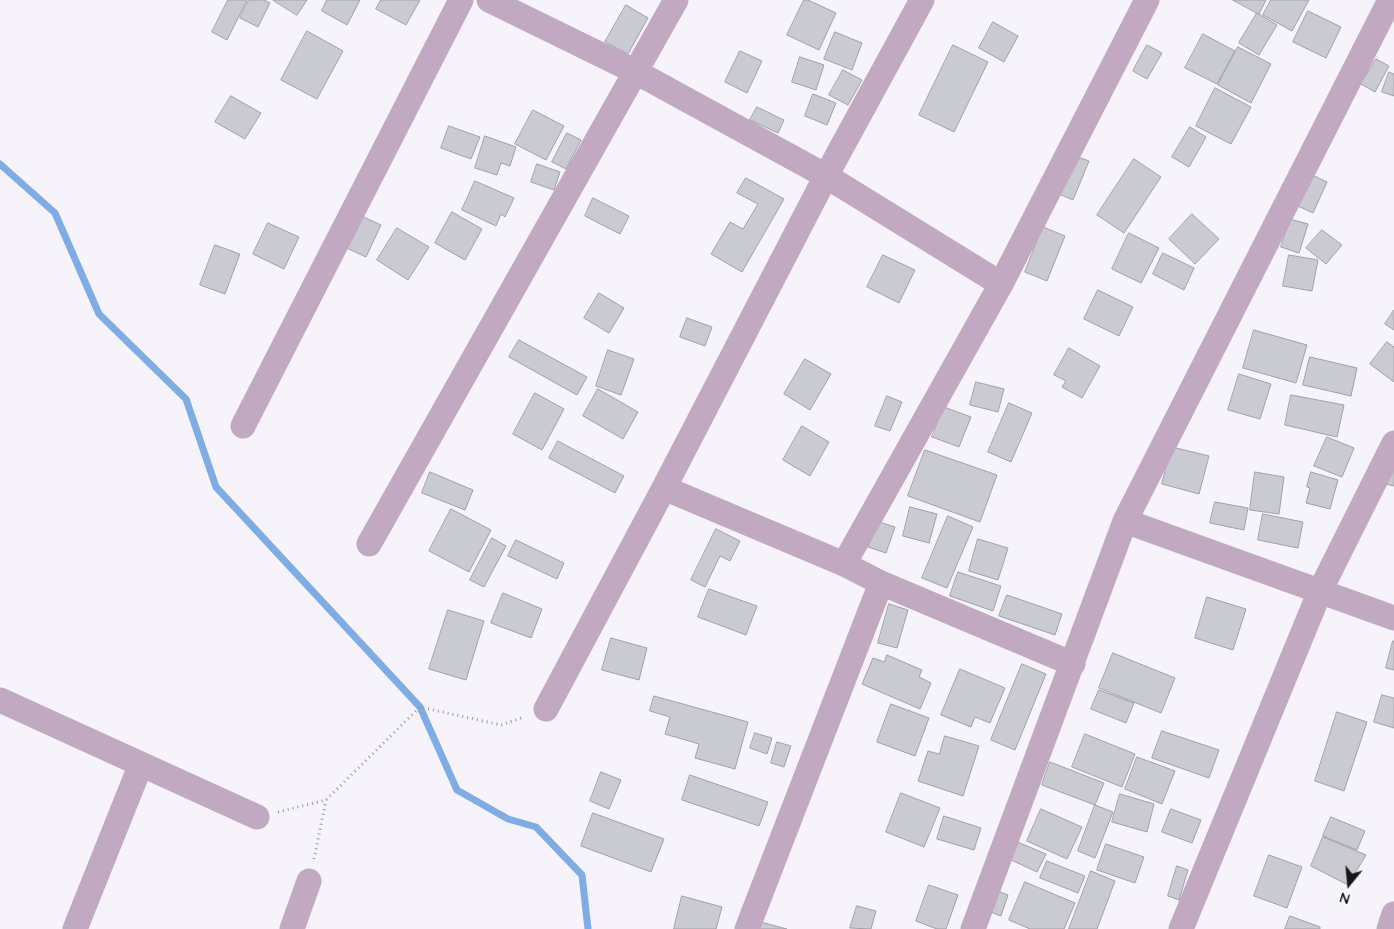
<!DOCTYPE html>
<style>
body{margin:0}
#map{position:relative;width:1394px;height:929px;overflow:hidden;background:#f6f3fb;font-family:Quicksand,sans-serif}
canvas{display:block}
.north{position:absolute;left:1324px;top:859px;width:50px;height:50px;-webkit-text-stroke:4px #fff;paint-order:stroke;rotate:197deg;font-size:14px;font-weight:700;line-height:20px;text-align:center;color:#171619}
.north::after{content:'';display:block;margin:auto;width:18px;height:22px;background:#171619;clip-path:polygon(50% 0,100% 100%,50% 72%,0 100%)}
</style>
<div id="map">
<canvas width="1394" height="929"></canvas>
<div class="north">N</div>
</div>
<script>
const ctx = document.querySelector('canvas').getContext('2d');
ctx.lineJoin = 'round';
function trace(path, color, width, dash) {
  ctx.strokeStyle = color;
  ctx.lineWidth = width;
  ctx.lineCap = dash ? 'butt' : 'round';
  ctx.setLineDash(dash || []);
  ctx.stroke(path);
}
function fill(path, color) {
  ctx.fillStyle = color;
  ctx.fill(path, 'evenodd');
}
const stream = new Path2D(`
 M0,164L55,213L99,314L186,399L216,487L420,707L457,790L508,819L536,827L582,875L588,929`);
const building = new Path2D(`
 M228,0H247L227,40L212,32Z
 M249,0H264L270,3L258,27L240,18Z
 M273,0H307L297,15Z
 M327,0H360L347,25L322,11Z
 M381,0H420L406,25L376,9Z
 M804,0H808L836,13L819,50L787,35Z
 M1233,0H1266L1259,14Z
 M1271,0H1309L1292,31L1263,15Z
 M626,5L648,18L628,54L605,42Z
 M1308,11L1341,27L1326,58L1293,42Z
 M1257,13L1277,25L1259,55L1239,43Z
 M993,22L1018,36L1004,62L979,48Z
 M307,31L343,51L317,99L281,80Z
 M835,32L862,43L852,70L824,59Z
 M1203,34L1235,51L1217,84L1185,68Z
 M953,45L988,62L954,132L919,115Z
 M1147,45L1162,53L1147,79L1133,71Z
 M1238,47L1271,64L1251,103L1218,85Z
 M740,51L762,61L747,93L725,82Z
 M800,57L824,65L816,90L792,82Z
 M1376,59L1389,66L1375,92L1361,84Z
 M843,70L862,80L848,105L829,95Z
 M1389,72L1394,74V96L1382,92Z
 M1215,88L1251,107L1231,144L1196,126Z
 M813,94L836,103L827,125L805,116Z
 M231,96L261,113L245,139L215,122Z
 M757,107L784,120L778,133L750,120Z
 M533,110L564,126L546,160L515,144Z
 M449,126L480,137L471,159L441,148Z
 M1190,127L1206,137L1189,167L1172,157Z
 M567,133L581,140L566,169L552,162Z
 M485,136L516,147L510,166L501,163L497,175L475,168Z
 M1075,156L1089,161L1073,200L1059,194Z
 M1134,159L1161,177L1124,233L1097,215Z
 M537,164L560,172L554,190L531,182Z
 M1304,171L1327,182L1313,213L1289,202Z
 M746,178L784,199L742,272L711,254L730,222L743,229L758,204L737,193Z
 M475,181L514,198L505,217L501,214L496,226L462,210Z
 M593,198L629,216L620,234L585,216Z
 M452,212L482,229L465,260L435,243Z
 M355,213L381,225L366,257L340,245Z
 M1192,214L1219,239L1195,264L1169,239Z
 M1290,219L1308,224L1299,253L1281,247Z
 M268,223L299,237L284,269L253,254Z
 M1043,227L1065,236L1047,281L1025,272Z
 M397,228L429,247L408,280L377,260Z
 M1322,230L1342,245L1326,264L1306,248Z
 M1129,233L1159,248L1141,283L1112,269Z
 M215,245L240,254L225,294L200,285Z
 M1163,253L1194,268L1184,290L1153,274Z
 M883,255L915,270L899,303L867,287Z
 M1289,255L1318,260L1312,291L1283,286Z
 M1098,290L1133,307L1119,336L1084,319Z
 M599,293L624,308L609,333L584,318Z
 M1394,310V330L1385,324Z
 M687,318L712,327L705,346L680,337Z
 M1254,330L1307,345L1296,383L1243,368Z
 M519,340L587,377L577,395L509,357Z
 M1387,342L1394,347V382L1370,364Z
 M1069,348L1100,366L1082,398L1062,387L1066,381L1054,375Z
 M608,350L634,359L621,395L596,386Z
 M1310,357L1357,368L1351,396L1303,385Z
 M805,359L831,374L810,410L784,394Z
 M1239,374L1271,384L1260,419L1228,410Z
 M976,382L1004,389L998,412L970,405Z
 M598,389L638,412L623,439L583,416Z
 M535,393L564,409L542,450L513,434Z
 M1291,395L1344,405L1337,437L1285,425Z
 M887,396L902,402L890,431L875,426Z
 M1009,403L1032,413L1011,462L988,452Z
 M944,407L971,417L959,447L932,437Z
 M802,426L829,442L810,476L783,460Z
 M1327,437L1354,448L1342,477L1314,466Z
 M558,441L624,476L615,493L549,458Z
 M1172,447L1209,456L1199,494L1162,484Z
 M925,450L997,475L980,522L908,496Z
 M1394,455V486L1386,484Z
 M430,472L473,490L465,510L422,493Z
 M1255,472L1284,477L1279,514L1250,510Z
 M1311,472L1338,480L1330,509L1306,503L1310,488L1307,487Z
 M1215,502L1248,508L1244,530L1210,523Z
 M910,507L937,514L929,543L903,536Z
 M451,509L491,530L469,572L429,551Z
 M1263,514L1303,522L1298,548L1258,540Z
 M948,516L973,527L947,588L922,578Z
 M876,521L895,527L886,553L868,547Z
 M716,529L740,541L730,561L720,556L705,587L691,580Z
 M492,538L506,546L484,587L470,580Z
 M978,539L1008,548L998,580L969,571Z
 M516,540L564,563L557,579L508,556Z
 M958,572L1001,586L993,611L950,596Z
 M709,589L757,606L746,635L698,617Z
 M503,593L542,609L531,638L491,623Z
 M1007,595L1062,614L1055,635L999,616Z
 M1207,597L1246,609L1233,650L1195,638Z
 M889,604L908,610L897,648L878,643Z
 M448,610L484,621L466,680L429,669Z
 M611,638L647,648L639,680L602,670Z
 M1393,641H1394V670L1386,668Z
 M1113,653L1175,678L1161,713L1099,688Z
 M887,655L922,670L919,677L931,683L920,709L862,684L873,658L884,662Z
 M1022,664L1046,674L1015,750L991,740Z
 M960,669L1005,688L990,723L975,717L971,727L941,715Z
 M1099,690L1134,703L1126,723L1091,709Z
 M1382,695L1394,698V728L1374,722Z
 M654,696L748,722L735,769L695,758L699,744L665,734L670,717L650,711Z
 M891,704L929,718L915,756L877,742Z
 M1337,712L1367,722L1344,791L1315,781Z
 M1162,731L1219,750L1209,778L1152,758Z
 M755,733L772,738L767,754L750,748Z
 M1085,734L1135,754L1122,787L1072,767Z
 M945,736L979,746L963,796L918,781L928,751L939,754Z
 M777,742L791,746L784,767L771,763Z
 M1137,757L1175,771L1162,804L1125,789Z
 M1050,762L1104,783L1095,805L1042,785Z
 M601,772L621,780L609,809L590,801Z
 M690,775L768,802L759,826L682,800Z
 M901,793L940,808L924,847L886,832Z
 M1120,794L1154,804L1147,832L1112,822Z
 M1095,805L1113,812L1095,858L1078,851Z
 M1041,809L1082,827L1067,859L1027,841Z
 M1171,809L1201,820L1192,843L1162,832Z
 M593,813L664,839L651,872L581,846Z
 M944,816L981,828L974,850L937,839Z
 M1331,817L1365,831L1357,850L1323,836Z
 M1323,837L1366,855L1348,885L1311,866Z
 M1015,841L1046,854L1037,872L1007,858Z
 M1106,844L1144,857L1135,883L1097,870Z
 M1269,855L1302,867L1287,908L1254,896Z
 M1047,861L1085,876L1078,893L1040,878Z
 M1177,866L1188,870L1179,900L1168,896Z
 M1091,871L1115,881L1097,929H1069Z
 M1025,882L1075,903L1064,929H1030L1009,920Z
 M929,885L958,895L946,929H937L916,921Z
 M993,889L1008,895L1001,916L985,910Z
 M682,896L722,907L716,929H674Z
 M857,906L876,911L871,929L850,928Z
 M1290,916L1320,927V929H1285Z
 M757,921L787,929H755Z`);
const path = new Path2D(`
 M278,812L326,800L420,707L501,725L524,717
 M314,859L326,800`);
const street = new Path2D(`
 M489,0L636,72L826,176L1001,284
 M243,426L461,0
 M664,488L844,564L881,583L1073,664
 M1125,521L1394,618
 M369,544L676,0
 M844,564L1001,284L1147,0
 M0,700L257,817
 M546,709L664,488L826,176L922,0
 M75,929L141,764
 M292,929L309,881
 M747,929L881,583
 M973,929L1125,521L1390,0
 M1181,929L1320,591L1394,443
 M1389,929L1394,914`);
trace(stream, '#7eace5', 7);
fill(building, '#c9cad2');
trace(building, '#9fa0a8', 1);
trace(path, '#9b999f', 3, [1, 4]);
trace(street, '#c1a9c1', 25);
</script>
